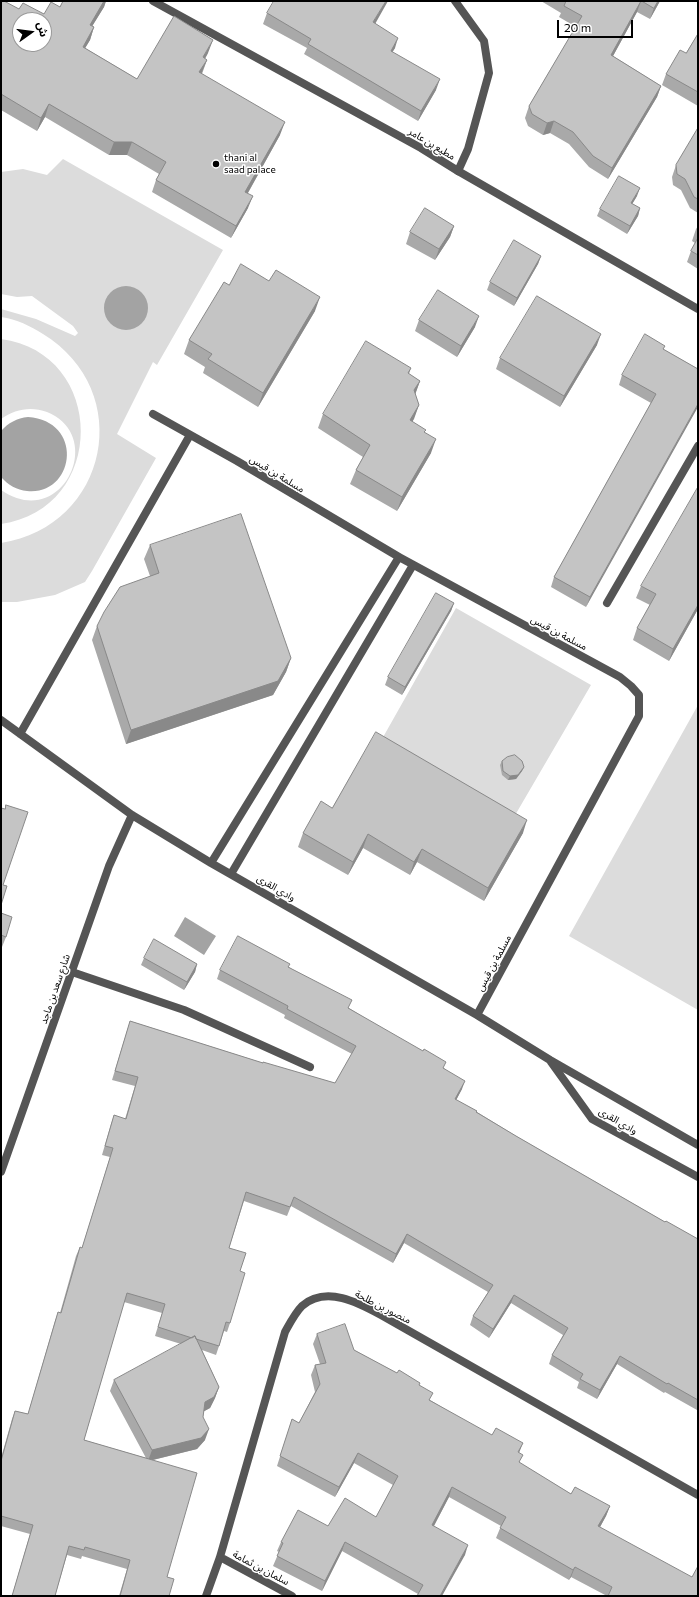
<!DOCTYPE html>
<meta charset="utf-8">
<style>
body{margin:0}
#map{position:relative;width:699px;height:1597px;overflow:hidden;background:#fff;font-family:Commissioner,"Noto Sans Arabic",sans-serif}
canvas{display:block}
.frame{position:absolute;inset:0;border:2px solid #000;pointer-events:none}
.north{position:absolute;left:12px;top:12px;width:40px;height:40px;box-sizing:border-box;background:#fff;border:1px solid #999;border-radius:50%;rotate:76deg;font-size:11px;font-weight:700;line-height:16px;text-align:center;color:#000}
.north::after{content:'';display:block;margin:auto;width:14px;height:18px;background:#000;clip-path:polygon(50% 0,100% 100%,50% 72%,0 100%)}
.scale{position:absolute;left:557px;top:20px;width:76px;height:18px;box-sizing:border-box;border:2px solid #000;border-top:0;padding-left:5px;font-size:12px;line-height:14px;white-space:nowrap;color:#000;-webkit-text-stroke:3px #fff;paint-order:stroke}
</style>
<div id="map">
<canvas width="699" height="1597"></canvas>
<div class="frame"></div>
<div class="north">ش</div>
<div class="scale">20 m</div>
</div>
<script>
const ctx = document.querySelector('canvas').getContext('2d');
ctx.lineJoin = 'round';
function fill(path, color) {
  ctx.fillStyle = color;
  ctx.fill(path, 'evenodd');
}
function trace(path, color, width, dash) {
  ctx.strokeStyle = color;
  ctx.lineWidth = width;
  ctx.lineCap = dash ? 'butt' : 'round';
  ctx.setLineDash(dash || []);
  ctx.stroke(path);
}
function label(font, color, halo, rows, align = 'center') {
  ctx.font = font + ' Commissioner,"Noto Sans Arabic",sans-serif';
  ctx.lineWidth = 3;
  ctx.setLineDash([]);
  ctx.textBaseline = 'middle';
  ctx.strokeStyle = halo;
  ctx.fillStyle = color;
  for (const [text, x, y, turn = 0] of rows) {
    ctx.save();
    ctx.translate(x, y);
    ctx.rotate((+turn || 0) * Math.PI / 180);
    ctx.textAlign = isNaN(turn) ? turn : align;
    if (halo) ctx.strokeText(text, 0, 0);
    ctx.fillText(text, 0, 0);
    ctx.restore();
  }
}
const green = new Path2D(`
 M63,159L223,250L157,365L153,362L117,434L156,458L92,571L85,582L55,595L17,602H1V543C109,526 136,391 43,334C30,326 17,319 1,317V309L36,319L75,336L78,333L73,326L32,296L17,297L1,294V172L23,169L47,175Z
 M1,339C107,353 108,509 1,524V490C62,532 107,436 47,412C31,406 15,409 1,419Z
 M456,608L591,685L514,817L382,739Z
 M698,705V1010L569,936Z`);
const water = new Path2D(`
 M104 308a22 22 0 1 1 44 0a22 22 0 1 1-44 0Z
 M28,417C85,421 75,496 27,491C17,490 8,485 1,477V431C8,423 17,418 28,417Z
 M185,917L216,936L204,955L174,936Z`);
const lane = new Path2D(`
 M455,1L484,41L489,73L468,149L458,171
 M72,972L184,1010L310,1067`);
const street = new Path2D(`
 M153,1L421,148L458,171L698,309
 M153,414L237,461L399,557L620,677L631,686L639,695V716L477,1015
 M607,603L698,446
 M1,720L132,815L211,863L477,1015L550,1060L698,1145
 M20,734L190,435
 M211,863L399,557
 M231,874L413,565
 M551,1062L592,1119L698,1177
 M1,1172L109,866L132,815
 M220,1557L292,1596
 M206,1596L220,1557L285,1332C290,1323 295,1313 302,1306C326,1285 359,1303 381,1315L698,1495`);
const wall = new Path2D(`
 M1,1L19,9L44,14L60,7L63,1H106L104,7L92,26L94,27L90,40L85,48L137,79L208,53L205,59L207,60L202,74L280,135L248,193V208L231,238L152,192L156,180L159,174L127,155H109L45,117L37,131L1,110Z
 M541,1H660L650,19L637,12L613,56L661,86L657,97L608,179L589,167L569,144L550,133L543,135L528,126L525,118L529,106L576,27L559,17L561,13Z
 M267,13L375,23L395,48L392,52L436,90L418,121L304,54L307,48L263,24Z
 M698,34V106L662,85L666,74L686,53Z
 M698,128V213L690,208L681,190L673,185L672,177L676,165Z
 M637,196L632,204L640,208L638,216L627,234L597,216L600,209Z
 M454,226L450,237L435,260L406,244L410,232Z
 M698,226V269L687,262L691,251L695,243L692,241L696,229Z
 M541,256L538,264L514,306L487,290L490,282Z
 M229,285L315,311L258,407L203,373L205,367L184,354L189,340Z
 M419,320L475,327L457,357L415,331Z
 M597,345L560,407L496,369L500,358Z
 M665,346L663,349L698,369L586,607L551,587L554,577L651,403L619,385L622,375Z
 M411,368L409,374L420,381L415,394L419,405L412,422L425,433L431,453L397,511L350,484L356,470L363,457L318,428L323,414Z
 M150,545L291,658L286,672L273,695L126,744L92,640L97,626L150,576L144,559Z
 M641,586L698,609L669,661L633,640L637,628L650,605L636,598Z
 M454,603L451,611L402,695L385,685L388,677Z
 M502,761L524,767L522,771L516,779L508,780L502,775L500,765Z
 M332,808L523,833L484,901L417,862L410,875L363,848L348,875L298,847L303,833Z
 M1,913L6,937L2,947H1Z
 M144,958L197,964L195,972L184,990L141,965Z
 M289,967L349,1008L444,1068L462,1089L456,1100L477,1111V1112L516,1136L665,1222L698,1239V1408L697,1410L665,1392L664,1393L617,1364L597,1399L577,1388L579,1382L549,1364L552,1355L563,1335L511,1303L489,1338L470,1325L473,1316L488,1292L404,1243L393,1263L291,1206L287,1216L244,1201L229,1248L240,1271L230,1323L227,1332L224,1331L216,1355L202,1350L219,1387L215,1398L210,1408L204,1411L203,1417L205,1440L197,1449L153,1460L169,1596H119L127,1569L82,1556L81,1559L67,1555L55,1596H12L30,1534L1,1526V1458L12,1419L15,1411L28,1414L55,1321L58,1312L60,1313L76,1256L80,1247L82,1248L110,1157L102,1155L111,1124L114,1115L125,1119L135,1086L112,1080L130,1021L263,1063L335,1083L352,1054L284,1018L285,1015L217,979L220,970ZM124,1302L162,1313L155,1336L181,1344L114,1380L110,1391L146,1458L84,1440Z
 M317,1334L354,1350L419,1385L430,1400L519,1453L520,1463L571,1494L610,1506L606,1516L600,1527L698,1596H607L571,1577L569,1580L496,1538L501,1526L449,1497L434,1526L465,1555L418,1594L342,1551L322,1591L273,1566L279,1552L277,1551L281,1542L328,1526L376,1517L393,1485L354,1463L335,1497L277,1466L292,1419L299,1423L315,1392L311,1375L315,1365L320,1364L313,1344Z`);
const shadedWall = new Path2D(`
 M104,1H106L104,7L85,38L90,25Z
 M386,1H388L370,33L373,22Z
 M641,1L637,12L607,67L611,55Z
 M658,1H660L650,19L654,8Z
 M94,27L90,40L78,60L83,47Z
 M398,38L395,48L387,61L391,51Z
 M213,40L208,53L198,70L203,57Z
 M207,60L202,72L195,85L199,72Z
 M440,79L436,90L418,121L421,111Z
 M661,86L657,97L608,179L612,168Z
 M49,104L45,117L37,131L41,118Z
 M554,121L550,133L543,135L547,123Z
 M285,122L280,135L241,205L245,192Z
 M114,142H132L127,155H109Z
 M640,188L637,196L628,211L631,203Z
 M253,196L248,208L231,238L236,226Z
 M640,208L638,216L627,234L630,226Z
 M454,226L450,237L435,260L439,249Z
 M541,256L538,264L514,306L517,298Z
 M320,297L315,311L258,407L263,393Z
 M479,316L475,327L457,357L461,346Z
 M601,334L597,345L560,407L564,396Z
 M420,381L415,395L414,390Z
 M698,404V407L586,607L590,597Z
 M419,405L414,419L405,434L410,420Z
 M436,439L431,453L397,511L402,497Z
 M454,603L451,611L402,695L405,687Z
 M698,605V609L669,661L673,649Z
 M291,658L286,672L273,695L126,744L131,730Z
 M524,767L522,771L516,779L508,780L510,776Z
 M527,820L523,833L484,901L488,888Z
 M368,834L363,848L348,875L353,862Z
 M422,849L417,862L410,875L414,862Z
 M197,964L195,972L184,990L187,982Z
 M465,1081L462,1089L452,1108L455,1099Z
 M407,1234L404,1243L393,1263L396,1254Z
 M514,1295L511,1303L489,1338L493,1329Z
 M620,1356L617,1364L597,1399L600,1390Z
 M219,1387L215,1398L210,1408L201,1413L205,1402Z
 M209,1429L205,1440L197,1449L148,1461L152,1450Z
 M523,1443L519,1453L518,1452Z
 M358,1453L354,1463L335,1497L339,1487Z
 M452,1487L449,1497L429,1535L432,1525Z
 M610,1506L606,1516L595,1536L598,1526Z
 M345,1542L342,1551L322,1591L325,1581Z
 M468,1545L465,1555L442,1596H440Z
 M575,1567L571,1577L569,1580L573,1570Z`);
const building = new Path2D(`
 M1,1H4L19,9L23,3L44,14L51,2L60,7L63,1H104L90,25L94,27L83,47L137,79L174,16L213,40L203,57L207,60L199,72L285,122L245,192L253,196L236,226L156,180L166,162L132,142H114L49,104L41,118L1,94ZM20,20H44V44H20Z
 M274,1H386L373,22L398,38L391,51L440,79L421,111L308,44L311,39L267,13Z
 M565,1H641L611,55L661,86L612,168L593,156L573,132L554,121L547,123L532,114L529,106L582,16L564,6L566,1Z
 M642,1H658L654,8Z
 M698,34V92L666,74L680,50L686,53Z
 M698,128V199L694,197L685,179L677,174L676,165Z
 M619,176L640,188L631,203L640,208L630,226L600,209Z
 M425,208L454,226L439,249L410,232Z
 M698,238V255L691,251Z
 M514,240L541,256L517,298L490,282Z
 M241,264L269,281L276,270L320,297L263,393L208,359L212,354L189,340L224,282L229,285Z
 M438,290L479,316L461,346L419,320Z
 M537,296L601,334L564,396L500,358Z
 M645,334L665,346L663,349L698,369V404L590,597L554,577L656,394L622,375Z
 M366,341L411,368L408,373L420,381L414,390L419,405L410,420L426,430L424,432L436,439L402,497L356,470L370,445L323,414Z
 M698,487V605L673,649L637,628L656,594L641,586Z
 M241,514L291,658L278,681L131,730L97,626L104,612L120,587L159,573L150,545Z
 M436,593L454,603L405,687L388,677Z
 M376,732L527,820L488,888L422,849L414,862L368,834L353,862L303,833L321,801L332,808Z
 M515,755L522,761L524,767L518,775L510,776L503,771L502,761L507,757Z
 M6,805L28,812L3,885L7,886L1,905V808L5,809Z
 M1,913L12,917L6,937L1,935Z
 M238,936L290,964L288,967L352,1000L348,1008L423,1051L424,1049L446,1062L443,1068L465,1081L455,1099L477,1111L476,1112L516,1136L665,1222L666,1221L698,1239V1400L668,1383L667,1384L620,1356L600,1390L580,1379L583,1374L552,1355L568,1328L514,1295L493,1329L473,1316L493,1285L407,1234L396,1254L294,1197L290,1207L246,1192L229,1248L246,1253L240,1271L245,1273L230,1323L226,1322L219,1346L196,1339L195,1336L192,1338L158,1327L165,1304L127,1293L84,1440L197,1473L167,1577L174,1579L169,1596H120L130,1560L85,1547L84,1550L69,1546L55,1596H12L33,1525L1,1516V1461L15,1411L28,1414L58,1312L61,1313L80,1247L82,1248L113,1148L105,1146L114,1115L126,1119L138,1077L115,1071L130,1021L263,1063V1062L335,1083L356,1046L287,1009L288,1006L220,970Z
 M154,939L197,964L187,982L144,958Z
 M345,1324L354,1350L397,1373L399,1370L420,1383L419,1385L433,1393L429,1400L492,1435L496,1428L523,1443L518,1452L523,1455L519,1462L571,1494L575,1487L610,1506L598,1526L692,1577L698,1566V1596H608L612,1587L575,1567L573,1570L500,1528L506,1517L452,1487L432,1525L468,1545L440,1596H417L423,1585L345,1542L325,1581L277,1556L283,1543L281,1542L298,1510L328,1526L345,1498L376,1517L398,1476L358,1453L339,1487L280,1456L292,1419L299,1423L320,1384L315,1365L326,1363L317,1334Z
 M195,1336L219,1387L214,1397L205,1402L203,1417L209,1429L201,1438L152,1450L114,1380Z`);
const markers = [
 [216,164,4,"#000"]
];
const streetNames = [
 ["مطيع بن عامر",432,144,31],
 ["مسلمة بن قيس",277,474,31],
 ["مسلمة بن قيس",559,633,28],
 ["وادي القرى",276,888,30],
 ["مسلمة بن قيس",494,963,-62],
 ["شارع سعد بن ماجد",55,989,-71],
 ["وادي القرى",618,1121,30],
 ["منصور بن طلحة",383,1307,27],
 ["سلمان بن ثمامة",261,1568,28]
];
const poiNames = [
 ["thani al",224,158],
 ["saad palace",224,170]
];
fill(green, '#dcdcdc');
fill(water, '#a3a3a3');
trace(lane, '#555', 8);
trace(street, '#555', 8);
fill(wall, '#a9a9a9');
fill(shadedWall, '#898989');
fill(building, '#c4c4c4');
trace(building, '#898989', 1);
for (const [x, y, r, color] of markers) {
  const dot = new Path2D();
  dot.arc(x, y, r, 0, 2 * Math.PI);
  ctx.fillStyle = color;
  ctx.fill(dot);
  trace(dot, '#fff', 1.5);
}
label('10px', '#000', '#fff', streetNames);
label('10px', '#000', '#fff', poiNames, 'left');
</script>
